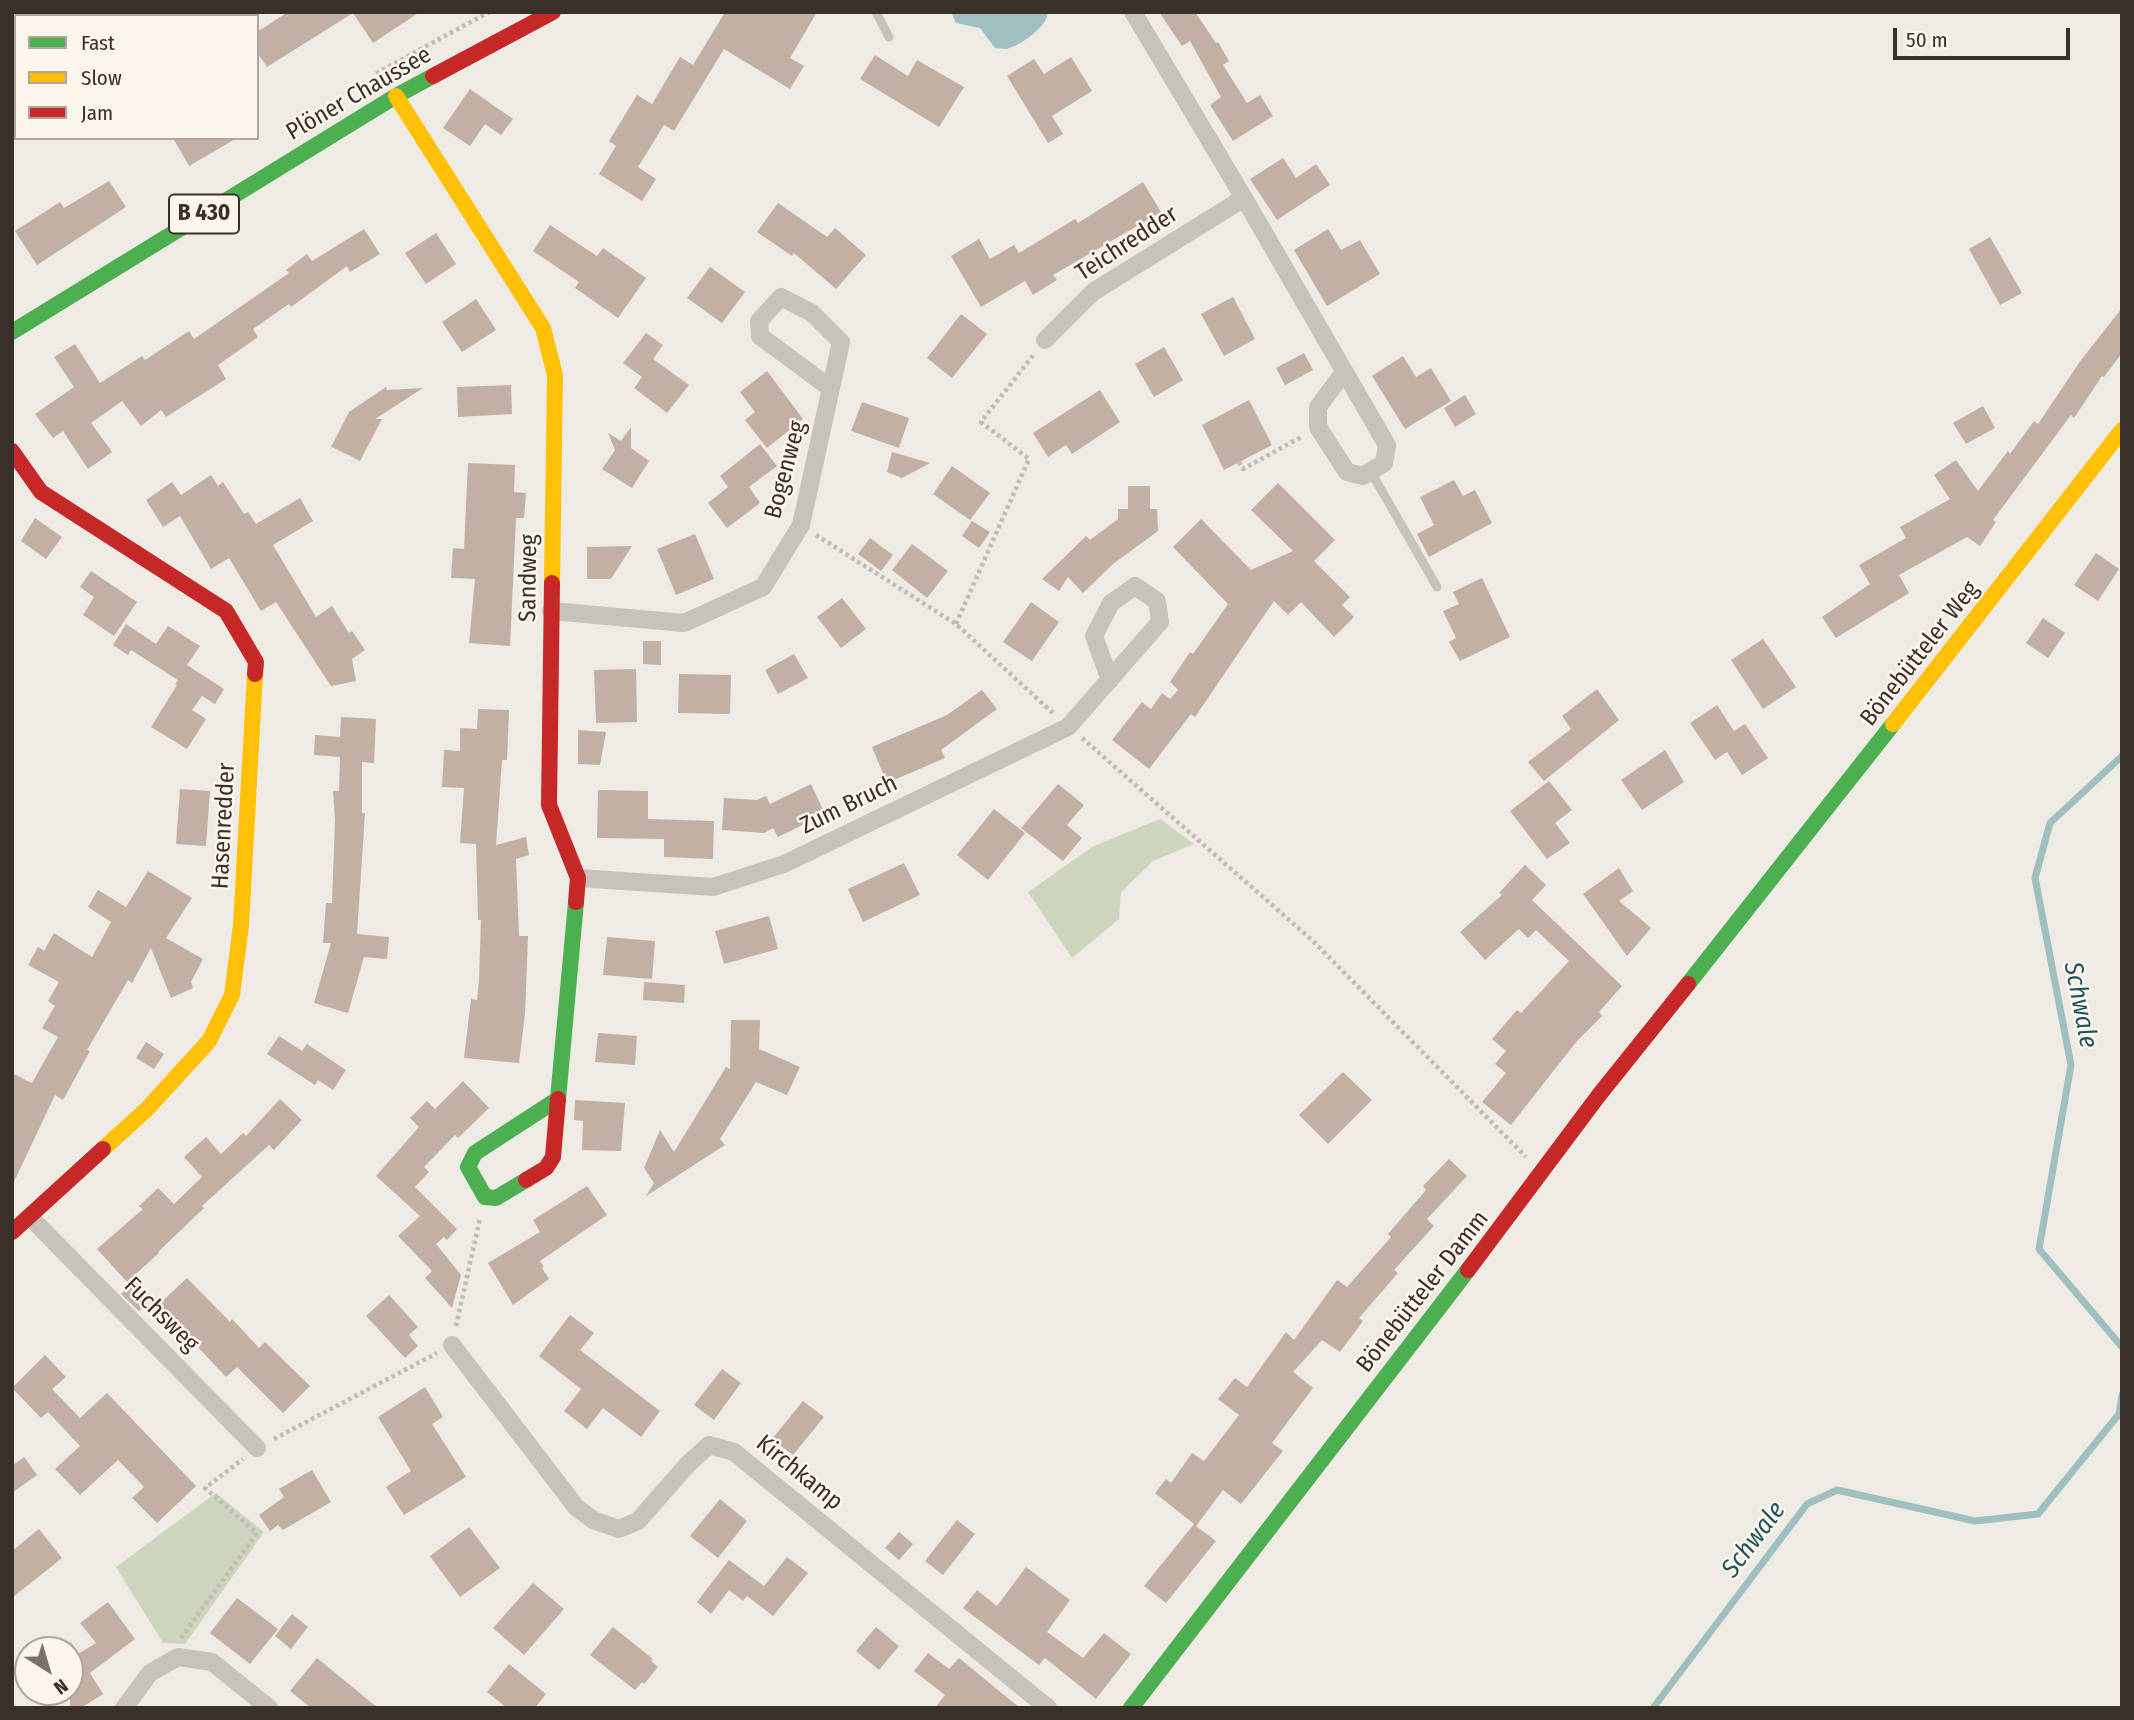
<!DOCTYPE html>
<meta charset="utf-8">
<style>
body{margin:0}
#map{position:relative;width:2134px;height:1720px;overflow:hidden;background:#eeeae4;font-family:"Fira Sans Condensed",sans-serif}
canvas{display:block}
.frame{position:absolute;inset:0;border:14px solid #3a302a;pointer-events:none}
.legend{position:absolute;left:14px;top:14px;width:245px;height:126px;box-sizing:border-box;background:#fbf5ec;border:2px solid #aea69e;margin:0;padding:9px 12px;list-style:none;font-size:21px;color:#3a302a}
.legend li{display:flex;align-items:center;gap:14px;height:35px}
.legend b{width:35px;border:2px solid #aea69e}
.north{position:absolute;left:14px;top:1636px;width:70px;height:70px;box-sizing:border-box;background:#fbf5ec;border:2px solid #aea69e;border-radius:50%;rotate:143deg;font-size:19px;font-weight:700;line-height:28px;text-align:center;color:#3a302a}
.north::after{content:'';display:block;margin:auto;width:24px;height:32px;background:#79716b;clip-path:polygon(50% 0,100% 100%,50% 72%,0 100%)}
.scale{position:absolute;left:1893px;top:28px;width:177px;height:32px;box-sizing:border-box;border:4px solid #3a302a;border-top:0;padding-left:9px;font-size:21px;line-height:24px;white-space:nowrap;color:#3a302a;-webkit-text-stroke:5px #fbf5ec;paint-order:stroke}
</style>
<div id="map">
<canvas width="2134" height="1720"></canvas>
<div class="frame"></div>
<ul class="legend">
<li><b style="height:9px;background:#4caf50"></b>Fast</li>
<li><b style="height:9px;background:#ffc107"></b>Slow</li>
<li><b style="height:9px;background:#c62828"></b>Jam</li>
</ul>
<div class="north">N</div>
<div class="scale">50 m</div>
</div>
<script>
const ctx = document.querySelector('canvas').getContext('2d');
ctx.lineJoin = 'round';
function fill(path, color) {
  ctx.fillStyle = color;
  ctx.fill(path, 'evenodd');
}
function trace(path, color, width, dash) {
  ctx.strokeStyle = color;
  ctx.lineWidth = width;
  ctx.lineCap = dash ? 'butt' : 'round';
  ctx.setLineDash(dash || []);
  ctx.stroke(path);
}
function label(font, color, halo, rows, align = 'center') {
  ctx.font = font + ' "Fira Sans Condensed",sans-serif';
  ctx.lineWidth = 5;
  ctx.setLineDash([]);
  ctx.textBaseline = 'middle';
  ctx.strokeStyle = halo;
  ctx.fillStyle = color;
  for (const [text, x, y, turn = 0] of rows) {
    ctx.save();
    ctx.translate(x, y);
    ctx.rotate((+turn || 0) * Math.PI / 180);
    ctx.textAlign = isNaN(turn) ? turn : align;
    if (halo) ctx.strokeText(text, 0, 0);
    ctx.fillText(text, 0, 0);
    ctx.restore();
  }
}
const green = new Path2D(`
 M1160,819L1194,844L1153,861L1121,892L1119,919L1072,958L1028,892L1092,847Z
 M216,1493L264,1532L185,1644L163,1643L116,1567Z`);
const water = new Path2D(`
 M951,12H1048C1048,26 1020,46 1006,49C1003,49 999,48 995,48L980,28L956,23Z`);
const stream = new Path2D(`
 M2122,756L2050,823L2035,878L2071,1065L2039,1249L2122,1347
 M1653,1708L1807,1504L1837,1490L1975,1521L2038,1514L2119,1414L2122,1395`);
const building = new Path2D(`
 M288,12H420L373,43L353,13L267,67L257,52V32Z
 M725,12H817L790,58L804,66L790,89L724,49L674,131L664,125L638,167L656,179L642,201L599,174L616,146L609,141L637,95L652,104L680,57L693,65Z
 M1159,12H1195L1216,43L1218,42L1229,61L1223,65L1247,103L1260,95L1273,116L1233,141L1210,105L1221,97L1190,41L1182,46Z
 M875,55L908,76L917,60L964,87L939,127L860,79Z
 M1071,57L1092,91L1052,116L1063,134L1048,143L1007,76L1034,59L1044,74Z
 M470,89L513,119L501,135L485,124L470,146L443,128Z
 M173,138H237L189,166Z
 M1283,158L1296,178L1316,164L1330,185L1277,220L1250,179Z
 M109,181L126,207L37,265L15,231L60,202L64,208Z
 M1143,182L1161,212L1053,275L1057,280L1033,295L1025,281L981,307L951,256L979,239L990,259L1014,245L1019,253L1075,219L1078,223Z
 M778,203L827,237L835,228L866,255L836,289L794,253L792,256L757,232Z
 M550,225L597,256L603,248L646,278L618,318L575,288L579,282L533,251Z
 M364,229L380,254L350,272L347,266L291,307L289,304L253,329L258,337L218,365L226,379L166,417L161,410L141,426L122,401L91,423L112,452L88,469L63,431L53,438L35,414L74,387L54,357L75,344L100,383L142,356L145,360L189,331L194,339L289,273L286,270L307,254L312,261Z
 M1328,229L1341,250L1360,240L1380,274L1327,306L1294,250Z
 M436,233L456,264L426,284L405,253Z
 M1990,237L2022,293L2000,305L1969,249Z
 M710,267L745,292L722,323L687,298Z
 M1233,297L1255,339L1224,356L1201,314Z
 M476,299L496,330L462,352L442,322Z
 M2122,308V353L2104,377L2102,376L2074,418L2071,415L1993,520L1996,522L1980,546L1967,537L1899,575L1909,593L1836,638L1822,617L1870,584L1859,565L1906,538L1900,527L1950,499L1934,475L1956,460L1978,491L2008,451L2010,454L2034,421L2038,424L2081,360Z
 M961,314L987,334L952,378L927,358Z
 M646,333L663,345L653,359L689,385L667,413L634,388L642,377L623,363Z
 M1164,347L1183,380L1154,397L1135,364Z
 M1304,353L1313,370L1285,385L1276,368Z
 M1403,356L1416,377L1431,368L1451,401L1405,429L1372,376Z
 M767,371L803,419L767,448L745,420L755,412L740,392Z
 M511,385L512,414L458,417L457,387Z
 M386,387L387,390L423,388L375,419H382L360,461L332,447L330,449L349,412Z
 M1100,390L1120,422L1072,454L1066,445L1048,457L1033,433Z
 M1465,395L1476,414L1455,427L1444,408Z
 M1249,400L1272,445L1224,470L1202,425Z
 M862,402L909,418L899,448L851,431Z
 M1983,406L1995,428L1966,444L1953,423Z
 M631,427V448L649,461L632,488L602,469L615,450L608,433L621,441Z
 M760,444L777,466L749,487L760,503L727,528L708,503L728,487L720,476Z
 M892,452L930,463L902,478L887,472Z
 M468,463L515,465L514,492L526,493L524,518H516L510,646L469,643L475,579L451,578L453,548L464,549Z
 M952,466L990,493L970,520L933,494Z
 M211,475L218,486L223,482L244,514L248,512L256,524L300,498L313,521L273,545L316,617L332,606L349,633L352,631L365,650L352,659L356,681L331,686L276,602L261,611L229,558L211,569L180,516L163,527L146,500L172,482L181,495Z
 M1454,480L1463,496L1475,490L1492,523L1429,557L1417,534L1434,525L1420,497Z
 M1278,483L1335,540L1314,561L1350,597L1342,605L1354,617L1334,637L1301,602L1288,615L1274,601L1195,717L1191,714L1149,769L1112,740L1142,702L1151,709L1162,693L1170,699L1178,690L1170,682L1190,652L1193,654L1228,604L1173,547L1201,519L1251,570L1293,551L1251,510Z
 M1128,486H1150V509H1157L1158,531L1113,564L1083,593L1068,577L1059,591L1042,579L1086,536L1090,540L1118,519V509H1128Z
 M35,518L62,537L46,559L21,541Z
 M972,521L990,532L979,548L962,536Z
 M695,534L714,579L676,595L657,549Z
 M870,538L893,555L881,571L858,554Z
 M912,544L948,571L927,598L892,570Z
 M632,546L611,579H587V547Z
 M2096,553L2119,569L2098,601L2074,585Z
 M91,571L137,602L114,636L83,615L94,597L80,587Z
 M1482,578L1510,637L1460,661L1449,642L1456,638L1443,611L1459,604L1453,592Z
 M842,598L866,629L841,648L817,617Z
 M1031,602L1059,622L1032,661L1003,642Z
 M2043,618L2065,633L2048,658L2026,643Z
 M126,624L156,644L168,626L200,646L187,665L224,689L215,704L202,696L192,710L206,719L187,749L151,727L177,685L175,684L178,680L131,650L128,655L113,645Z
 M1763,639L1796,687L1763,709L1731,660Z
 M643,641H661V665L643,664Z
 M794,654L808,678L778,694L765,670Z
 M636,669L637,722L596,723L594,670Z
 M679,674L731,675L730,714L678,713Z
 M1597,689L1619,720L1544,781L1528,762L1571,729L1562,716Z
 M982,690L997,709L941,750L945,758L887,783L872,747L947,715Z
 M1717,705L1734,731L1745,724L1768,758L1742,775L1727,752L1715,760L1690,723Z
 M478,709L509,710L507,760H502L496,845L526,837L529,855L516,859L519,936H528L525,1014L519,1063L464,1058L471,999L477,1000L479,979L481,920H478L476,844L460,843L464,788L442,787L444,750L460,751V728L477,729Z
 M341,717L376,719L374,763L362,762V813H365L357,934L389,937L387,959L364,957L348,1013L314,1003L331,943H323L326,903H332L335,820L333,791H339L340,757L314,755L315,735L340,737Z
 M578,730L606,732L600,765L578,764Z
 M1665,750L1684,782L1642,810L1621,780Z
 M1549,781L1572,810L1555,823L1570,843L1547,859L1510,811Z
 M811,784L825,814L778,837L773,828L764,833L722,830L724,798L757,800L766,796L770,804Z
 M1058,784L1084,805L1067,825L1082,838L1063,861L1021,828Z
 M180,789L210,791L206,846L176,844Z
 M598,790L648,791V819L714,821L713,859L664,857V839L597,838Z
 M994,809L1025,833L988,880L957,855Z
 M904,863L920,895L863,922L848,889Z
 M1525,865L1546,885L1532,900L1622,986L1599,1012L1602,1016L1577,1041L1511,1125L1482,1102L1506,1073L1495,1064L1506,1051L1492,1039L1517,1010L1521,1013L1569,961L1536,930L1528,938L1519,929L1485,960L1460,932L1502,895L1499,893Z
 M1619,868L1633,891L1619,901L1651,928L1627,956L1583,894Z
 M148,871L192,898L166,938L203,959L191,982L193,988L171,998L151,948L132,983L128,980L87,1050L90,1051L63,1100L55,1095L12,1186V1073L32,1083L58,1037L42,1028L55,1006L48,1001L59,982L28,965L38,947L44,951L54,933L92,957L111,922L88,907L98,890L126,907Z
 M769,916L778,949L724,964L715,931Z
 M607,937L655,941L652,979L603,975Z
 M644,982L685,985L684,1003L643,1000Z
 M731,1020H760L759,1049L800,1067L787,1095L756,1082L720,1139L725,1145L646,1196L654,1183L644,1168L660,1130L674,1152L726,1067L730,1069Z
 M598,1033L637,1036L635,1065L595,1062Z
 M279,1036L302,1051L307,1044L346,1070L333,1090L318,1080L315,1085L267,1054Z
 M146,1042L164,1054L154,1069L136,1058Z
 M1343,1072L1372,1100L1328,1144L1299,1115Z
 M463,1081L489,1108L458,1138L455,1135L424,1167L429,1172L415,1187L457,1229L447,1240L444,1237L436,1244L461,1275L452,1308L425,1278L432,1271L398,1236L420,1216L376,1176L419,1127L410,1118L427,1101L435,1109Z
 M280,1099L302,1120L274,1150L269,1145L202,1206L204,1208L158,1252L159,1253L127,1282L97,1249L143,1209L139,1206L158,1188L174,1204L202,1177L184,1157L206,1137L221,1154L243,1133L246,1136Z
 M575,1100L625,1103L621,1151L582,1150L583,1121L574,1120Z
 M1449,1159L1467,1176L1427,1219L1434,1226L1394,1270L1398,1273L1359,1318L1363,1321L1340,1352L1322,1340L1293,1372L1313,1388L1272,1443L1283,1451L1241,1504L1223,1490L1196,1526L1216,1541L1166,1603L1144,1586L1194,1524L1155,1493L1166,1479L1171,1483L1192,1453L1204,1461L1239,1415L1218,1399L1235,1378L1247,1387L1286,1332L1294,1340L1337,1280L1347,1287L1391,1237L1388,1234L1426,1190L1423,1186Z
 M587,1186L607,1215L540,1261L544,1267L542,1268L549,1279L513,1305L488,1263L540,1232L533,1220Z
 M187,1278L230,1322L232,1319L259,1348L265,1342L310,1386L283,1413L237,1367L226,1377L179,1327L177,1329L156,1307Z
 M135,1280L153,1297L139,1311L121,1294Z
 M389,1295L418,1327L409,1335L418,1346L405,1358L366,1316Z
 M570,1315L594,1333L580,1350L660,1411L641,1437L603,1408L587,1429L564,1411L581,1389L539,1356Z
 M45,1355L66,1377L52,1389L80,1418L107,1393L196,1486L157,1523L132,1498L144,1487L118,1460L80,1495L55,1469L80,1446L48,1412L41,1418L12,1388Z
 M722,1369L741,1383L714,1420L694,1405Z
 M425,1387L443,1417L432,1424L466,1477L404,1515L386,1487L411,1471L378,1417Z
 M803,1401L824,1417L793,1455L772,1439Z
 M24,1457L37,1475L12,1493V1466Z
 M312,1470L331,1502L283,1530L278,1525L270,1531L259,1515L284,1497L279,1489Z
 M720,1499L747,1521L718,1558L690,1536Z
 M957,1520L975,1534L943,1575L925,1561Z
 M469,1527L500,1568L460,1597L430,1556Z
 M39,1529L62,1558L12,1598V1551Z
 M899,1532L913,1544L899,1560L885,1548Z
 M787,1557L808,1573L773,1616L747,1596L743,1601L729,1590L711,1614L697,1602L729,1560L764,1586Z
 M1026,1567L1070,1600L1047,1632L1083,1658L1104,1633L1131,1654L1096,1699L1045,1658L1039,1665L963,1608L977,1590L997,1606Z
 M533,1583L564,1609L524,1655L493,1628Z
 M237,1598L278,1629L250,1664L210,1633Z
 M108,1602L135,1639L90,1673L103,1694L81,1708H70V1641L78,1654L96,1643L80,1623Z
 M292,1614L308,1627L291,1649L275,1636Z
 M613,1627L653,1659L651,1661L658,1667L644,1684L642,1682L635,1690L590,1655Z
 M876,1627L899,1646L879,1670L856,1651Z
 M928,1653L949,1669L959,1658L1020,1708H935L945,1695L914,1671Z
 M317,1658L378,1708H311L290,1691Z
 M509,1664L546,1694L535,1708H507L487,1692Z`);
const path = new Path2D(`
 M379,78L375,74L489,12
 M1239,462L1243,469L1303,436
 M816,535L956,624L1054,714
 M956,624L1029,459L981,422L1035,353
 M1082,738L1312,940L1526,1157
 M456,1326L480,1218
 M274,1439L437,1353
 M181,1638L257,1533L205,1488L243,1459`);
const lane = new Path2D(`
 M876,12L889,37
 M1371,472L1437,587`);
const street = new Path2D(`
 M1133,12L1244,198L1387,445L1384,463L1363,476L1347,472L1318,427V407L1344,372
 M1045,340L1093,292L1244,198
 M551,611L684,623L763,587L801,525L841,342L812,313L781,297L759,321L760,336L830,388
 M578,878L713,887L784,864L1068,727L1160,622L1157,601L1135,586L1111,603L1094,636L1110,680
 M30,1217L257,1448
 M452,1345L576,1507L593,1520L619,1529L638,1521L688,1464L709,1445L734,1452L1048,1708
 M124,1708L150,1673L178,1657L212,1662L269,1708`);
const fast = new Path2D(`
 M12,332L396,96L433,76
 M1688,984L1893,724
 M526,1180L496,1198L485,1197L468,1167L475,1153L558,1099L576,902
 M1131,1708L1468,1270`);
const slow = new Path2D(`
 M396,96L543,328L555,375L552,583
 M1893,724L2122,430
 M103,1149L147,1109L209,1041L232,995L241,925L255,674`);
const jam = new Path2D(`
 M433,76L553,12
 M12,451L41,492L226,611L256,662L255,674
 M552,583L549,805L578,878L576,902
 M526,1180L546,1168L553,1157L558,1099
 M12,1232L103,1149
 M1468,1270L1599,1095L1688,984`);
const shields = [
 [204,214,70]
];
const shieldNames = [
 ["B 430",204,214]
];
const streetNames = [
 ["Plöner Chaussee",359,94,-30],
 ["Teichredder",1127,244,-33],
 ["Bogenweg",786,470,-75],
 ["Sandweg",529,578,-89],
 ["Bönebütteler Weg",1920,654,-52],
 ["Zum Bruch",849,805,-26],
 ["Hasenredder",224,826,-87],
 ["Bönebütteler Damm",1423,1292,-52],
 ["Fuchsweg",161,1315,45],
 ["Kirchkamp",799,1473,39]
];
const waterNames = [
 ["Schwale",2080,1005,79],
 ["Schwale",1754,1540,-53]
];
fill(green, '#ced5be');
fill(water, '#9fbfc0');
trace(stream, '#9fbfc0', 7);
fill(building, '#c3b0a5');
trace(path, '#c1bbb4', 4.5, [3.5, 3.5]);
trace(lane, '#c8c2bc', 9);
trace(street, '#c8c2bc', 18);
trace(fast, '#4caf50', 16);
trace(slow, '#ffc107', 16);
trace(jam, '#c62828', 16);
for (const [x, y, w] of shields) {
  const box = new Path2D();
  box.roundRect(x - w / 2, y - 19.5, w, 39, 5);
  ctx.fillStyle = '#fbf5ec';
  ctx.fill(box);
  trace(box, '#3a302a', 2);
}
label('bold 23px', '#3a302a', null, shieldNames);
label('24px', '#3a302a', '#fbf5ec', streetNames);
label('italic 26px', '#1e545d', '#fbf5ec', waterNames);
</script>
